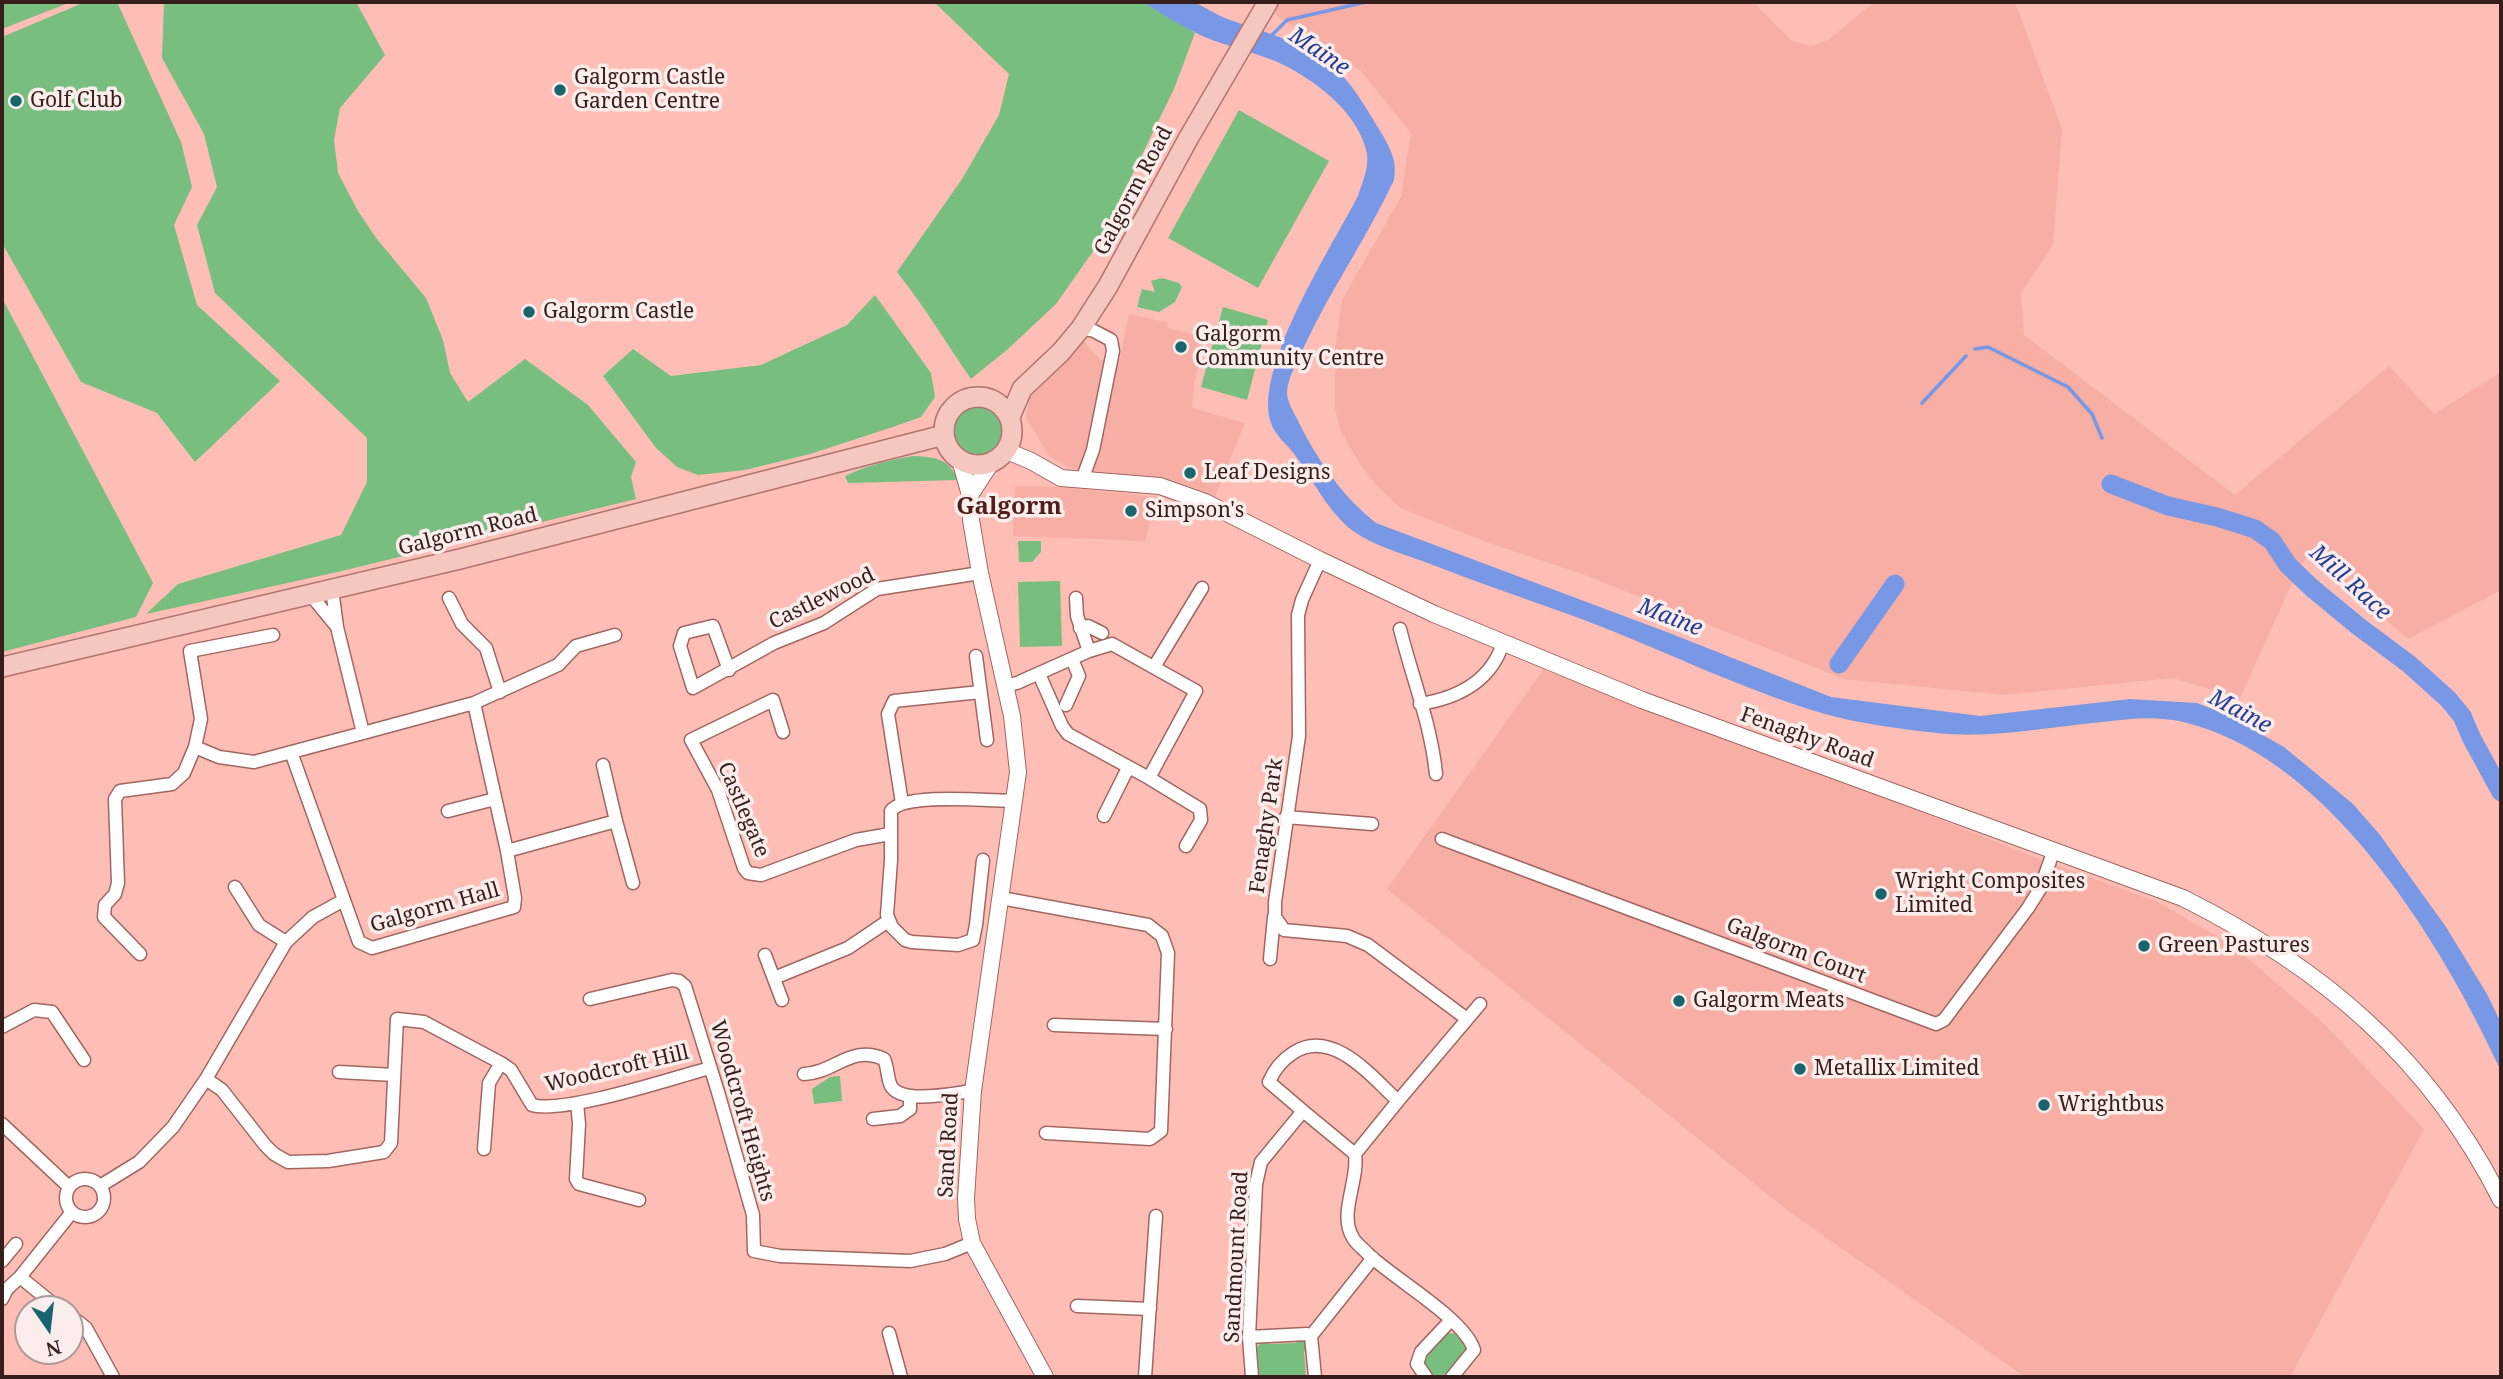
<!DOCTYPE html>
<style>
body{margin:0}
#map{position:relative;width:2503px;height:1379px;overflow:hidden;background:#ffbeb5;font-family:"Noto Serif",serif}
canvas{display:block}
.frame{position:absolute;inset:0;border:4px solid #361e1c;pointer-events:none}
.north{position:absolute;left:14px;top:1295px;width:70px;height:70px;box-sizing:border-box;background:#fbedeb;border:2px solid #ac9a98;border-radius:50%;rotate:166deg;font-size:19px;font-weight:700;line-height:28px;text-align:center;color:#361e1c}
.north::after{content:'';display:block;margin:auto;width:24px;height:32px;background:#18656e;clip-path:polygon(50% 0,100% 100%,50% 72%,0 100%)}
</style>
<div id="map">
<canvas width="2503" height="1379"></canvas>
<div class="frame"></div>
<div class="north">N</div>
</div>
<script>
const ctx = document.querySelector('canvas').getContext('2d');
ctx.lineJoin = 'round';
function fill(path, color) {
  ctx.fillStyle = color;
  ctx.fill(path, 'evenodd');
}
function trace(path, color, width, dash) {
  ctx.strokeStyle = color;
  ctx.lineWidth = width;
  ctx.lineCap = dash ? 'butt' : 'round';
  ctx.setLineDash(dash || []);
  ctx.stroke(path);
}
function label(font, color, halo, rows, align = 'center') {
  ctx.font = font + ' "Noto Serif",serif';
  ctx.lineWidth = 7;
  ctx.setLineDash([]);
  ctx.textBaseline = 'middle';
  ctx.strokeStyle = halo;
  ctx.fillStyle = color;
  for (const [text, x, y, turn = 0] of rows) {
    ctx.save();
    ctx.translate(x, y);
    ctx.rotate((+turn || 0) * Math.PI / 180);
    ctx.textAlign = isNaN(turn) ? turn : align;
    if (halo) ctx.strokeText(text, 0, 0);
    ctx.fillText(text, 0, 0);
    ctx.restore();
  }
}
const built = new Path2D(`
 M1280,2H1488L1491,4L1492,2H1753L1792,41L1811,46L1828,40L1874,2H2015L2062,129L2053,245L2021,293L2024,335L2235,495L2389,366L2434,414L2501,372V590L2408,639L2310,554L2299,567L2240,698L2172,678L2004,695L1844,679L1585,575L1492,544L1400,508L1376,485L1360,464L1341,432L1335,409V349L1342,300L1401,197L1411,133L1361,71L1273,13Z
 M1129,314L1168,323L1167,328L1205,337L1194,385L1192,408L1245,423L1214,499L1164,478L1101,474L1068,467L1049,456L1026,417L1029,399L1084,341L1100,360L1119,363Z
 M1015,486L1060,487L1157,497L1145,542L1124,540L1013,536Z
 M1543,670L1748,744L2047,862L2158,902L2233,946L2323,1023L2424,1129L2290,1377H2025L1791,1213L1387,889Z`);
const green = new Path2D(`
 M2,2H71L2,29Z
 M85,2H117L181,142L192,187L174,225L197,305L280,381L195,462L157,413L81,382L2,243V37Z
 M164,2H356L385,55L340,108L334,140L338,173L358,211L377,239L426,298L443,340L450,373L468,402L525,359L588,405L636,462L631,477L636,499L342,571L146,614L178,584L341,535L367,482V438L215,293L197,225L217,187L204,134L162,58Z
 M934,2H1143L1195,33L1174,89L1099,243L1056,304L1008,349L971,379C946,343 924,306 897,272L962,179L999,115L1009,74Z
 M1239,110L1329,161L1258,288L1168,238Z
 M1162,278L1179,283L1182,287L1175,302L1159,312L1137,307L1142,289L1155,292L1151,281Z
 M875,295L931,373L935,397L921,417L890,428L810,454L745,470L698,475L677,467L656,448L603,376L633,349L671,376L761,365L847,325Z
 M2,298L153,583L136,617L2,652Z
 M1223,307L1268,320L1247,400L1201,387Z
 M953 433a26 26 0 1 1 52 0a26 26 0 1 1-52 0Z
 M914,456C936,457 949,459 958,480L848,483L845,476C868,465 889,460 914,456Z
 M1018,541H1041V552L1032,562H1019Z
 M1060,581L1062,646L1020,647L1018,582Z
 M840,1076L842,1101L814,1104L812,1089L830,1077Z
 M1460,1333L1464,1337L1467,1352L1449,1374L1430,1377L1425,1373L1424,1356L1443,1334Z
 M1301,1338L1307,1342V1349L1304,1352L1306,1377H1257C1256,1364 1250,1346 1266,1341L1269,1344L1296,1343Z`);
const water = new Path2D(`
 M1143,2C1158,2 1176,0 1191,2C1202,4 1214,14 1225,18C1262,32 1300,40 1332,66C1350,80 1365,106 1377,126C1388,144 1398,159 1394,180C1367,238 1330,290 1303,349C1297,362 1287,379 1287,394C1288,404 1295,414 1299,423C1319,462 1342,496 1376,523L1672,634L1831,697L1980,716L2130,699L2197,703L2225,714L2284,747L2353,804L2380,835L2446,927L2487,994L2501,1023V1071C2446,952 2347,788 2222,735C2203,727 2183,720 2163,719C2143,717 2122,720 2102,722C2047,727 1993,739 1937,733C1900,729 1861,724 1825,714C1736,688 1652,644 1565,613C1518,596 1471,580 1425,562C1401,553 1374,546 1353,531C1327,511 1314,481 1295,455C1287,444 1273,434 1270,420C1256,364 1331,248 1358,196C1362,183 1369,168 1367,154C1359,112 1312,77 1275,61C1249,50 1219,45 1194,32C1176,23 1159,12 1143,2Z`);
const stream = new Path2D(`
 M1269,38L1287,20L1366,2
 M1975,349L1988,347L2068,387L2092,414L2102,438
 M1922,403L1966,356`);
const river = new Path2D(`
 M2111,484L2168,506L2217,517L2255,529L2272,541L2288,565L2312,588L2358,626L2409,664L2448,699L2462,716L2472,739L2501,792
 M1839,664L1895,584`);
const minor = new Path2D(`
 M1081,328L1094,331L1111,340L1113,351L1093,450L1082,480
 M1320,560L1302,600L1298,615L1299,736L1275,902V917L1284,930L1347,936L1368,945L1467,1019
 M332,589L337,627L363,733
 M310,594L337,627
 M449,598L462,624L486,648L500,692
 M1076,598L1077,616L1089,651
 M1080,628L1088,626L1102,633
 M1400,629C1412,677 1431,724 1436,774
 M976,656L987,740
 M1154,667L1202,588
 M729,670L713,626L684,633L680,646L693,688L774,643L824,623L877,589L980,573
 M1039,674L1062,726L1068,734L1149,778L1200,809L1201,820L1186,846
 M1005,686L1017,683L1089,651L1112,644L1196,691L1149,778
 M1420,704C1458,698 1491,681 1503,643
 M1066,705L1079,676L1072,659
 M783,732L773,700L691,740L718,790L744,868L748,873L761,875L856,840L890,834
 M195,747L219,757L254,762L363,733L474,703L558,665L576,646L615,635
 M291,752L359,942L372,948L514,907L515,898L507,851L474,703
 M603,765L616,821
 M902,803L888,714L894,701L980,692
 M448,811L495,799
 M1104,816L1128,768
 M1286,817L1372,824
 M1442,839L1936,1024L1944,1020L2028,908L2040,889L2054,850
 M507,851L616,821L633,883
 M983,860L976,925L973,940L958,945L912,942L905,940L892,927L887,915L891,860V811C904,792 990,801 1014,801
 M235,887L259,925L286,942
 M1001,898L1148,925L1162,936L1168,953L1161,1131L1150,1139L1046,1133
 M140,954L104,917L105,905L115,894L118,883L115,799L120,791L172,784L184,773L195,747L201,719L190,651L273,635
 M765,955L782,1000
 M1270,959L1274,917
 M774,978L848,948L888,921
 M590,999L672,980L679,981L685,986L718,1092L753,1215L754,1251L780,1256L910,1261L945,1254L972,1243
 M1054,1025L1166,1029
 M2,1027L34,1010L52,1012L84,1060
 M339,1072L394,1075
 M804,1074C834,1073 852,1044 884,1059C888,1067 887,1078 891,1086C902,1105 954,1093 973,1091
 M206,1079L222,1090L265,1145L274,1154L288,1162L328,1161L384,1152L391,1143L397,1019L424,1022L501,1063L511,1070L532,1105C565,1114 672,1078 710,1068
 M577,1103L579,1124L576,1179L579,1184L639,1200
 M1303,1111L1355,1154C1359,1181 1338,1214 1353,1238C1356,1244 1364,1249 1368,1254C1394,1279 1465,1319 1474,1350L1452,1377
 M873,1119L900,1116L910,1109V1097
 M2,1124L69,1187
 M484,1149L489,1083L501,1063
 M1355,1154L1398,1101
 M66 1198a19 19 0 1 1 38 0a19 19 0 1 1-38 0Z
 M100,1186L139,1162L173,1127L206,1079L286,942L313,917L344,900
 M2,1261L16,1244
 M20,1277L57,1307
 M2,1299L7,1289L20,1277L72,1212
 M1077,1306L1150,1309
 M71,1316L86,1328L113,1377
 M889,1333L901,1377
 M1311,1336L1373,1258
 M1249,1337L1307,1334L1311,1336L1315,1377
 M1145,1377L1156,1216
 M1252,1377L1249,1337L1256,1184L1261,1162L1303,1111L1269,1082C1274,1070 1282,1060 1293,1053C1332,1027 1372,1077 1398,1101L1480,1004
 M1426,1377L1417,1364L1421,1352L1451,1320`);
const tertiary = new Path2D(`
 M1007,451L1031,461L1061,478L1160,486L1205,502L1320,560L1434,614L1642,700L2183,898C2323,968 2430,1059 2501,1200
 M960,460L970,495L971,520L980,573L1012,716L1018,772L973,1091L966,1198L967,1219L972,1243L1045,1377
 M970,495L991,463`);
const primary = new Path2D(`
 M944 431a34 34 0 1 1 68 0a34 34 0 1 1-68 0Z
 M1010,417L1022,389L1061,352L1081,328L1108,286L1188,139L1268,2
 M2,667L460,559L944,435`);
const markers = [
 [560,90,7,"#18656e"],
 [16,101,7,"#18656e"],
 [529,312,7,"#18656e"],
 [1181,347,7,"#18656e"],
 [1190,473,7,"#18656e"],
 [1131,511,7,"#18656e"],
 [1881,894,7,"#18656e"],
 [2144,946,7,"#18656e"],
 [1679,1001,7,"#18656e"],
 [1800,1069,7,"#18656e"],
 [2044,1105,7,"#18656e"]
];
const poiNames = [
 ["Galgorm Castle",574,78],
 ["Garden Centre",574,102],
 ["Golf Club",30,101],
 ["Galgorm Castle",543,312],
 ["Galgorm",1195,335],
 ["Community Centre",1195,359],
 ["Leaf Designs",1204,473],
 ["Simpson's",1145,511],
 ["Wright Composites",1895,882],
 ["Limited",1895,906],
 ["Green Pastures",2158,946],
 ["Galgorm Meats",1693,1001],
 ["Metallix Limited",1814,1069],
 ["Wrightbus",2058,1105]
];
const streetNames = [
 ["Galgorm Road",1134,191,-62],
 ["Galgorm Road",468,532,-14],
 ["Castlewood",822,599,-26],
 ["Fenaghy Road",1807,738,20],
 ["Castlegate",743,810,67],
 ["Fenaghy Park",1267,826,-82],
 ["Galgorm Hall",435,908,-16],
 ["Galgorm Court",1796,951,21],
 ["Woodcroft Hill",617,1069,-13],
 ["Woodcroft Heights",742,1111,74],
 ["Sand Road",949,1145,-87],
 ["Sandmount Road",1237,1257,-87]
];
const waterNames = [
 ["Maine",1319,52,34],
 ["Mill Race",2350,583,42],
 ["Maine",1670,618,21],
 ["Maine",2240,712,28]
];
const quarterNames = [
 ["Galgorm",1009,507]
];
fill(built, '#f6aea5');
fill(green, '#77be7f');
fill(water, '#7897e5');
trace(stream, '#7897e5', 3.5);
trace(river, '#7897e5', 19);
trace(minor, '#a16660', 15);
trace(tertiary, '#a16660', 18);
trace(primary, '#af746d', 22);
trace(minor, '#fff', 12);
trace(tertiary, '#fff', 16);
trace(primary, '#f6c7c1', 19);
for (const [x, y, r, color] of markers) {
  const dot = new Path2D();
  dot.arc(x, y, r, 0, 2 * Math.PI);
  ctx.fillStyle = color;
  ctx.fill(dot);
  trace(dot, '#fbedeb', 2.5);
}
label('21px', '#361e1c', '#fbedeb', poiNames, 'left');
label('21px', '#361e1c', '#fbedeb', streetNames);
label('italic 23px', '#233d97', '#fbedeb', waterNames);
label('bold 24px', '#501e1a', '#fbedeb', quarterNames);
</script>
